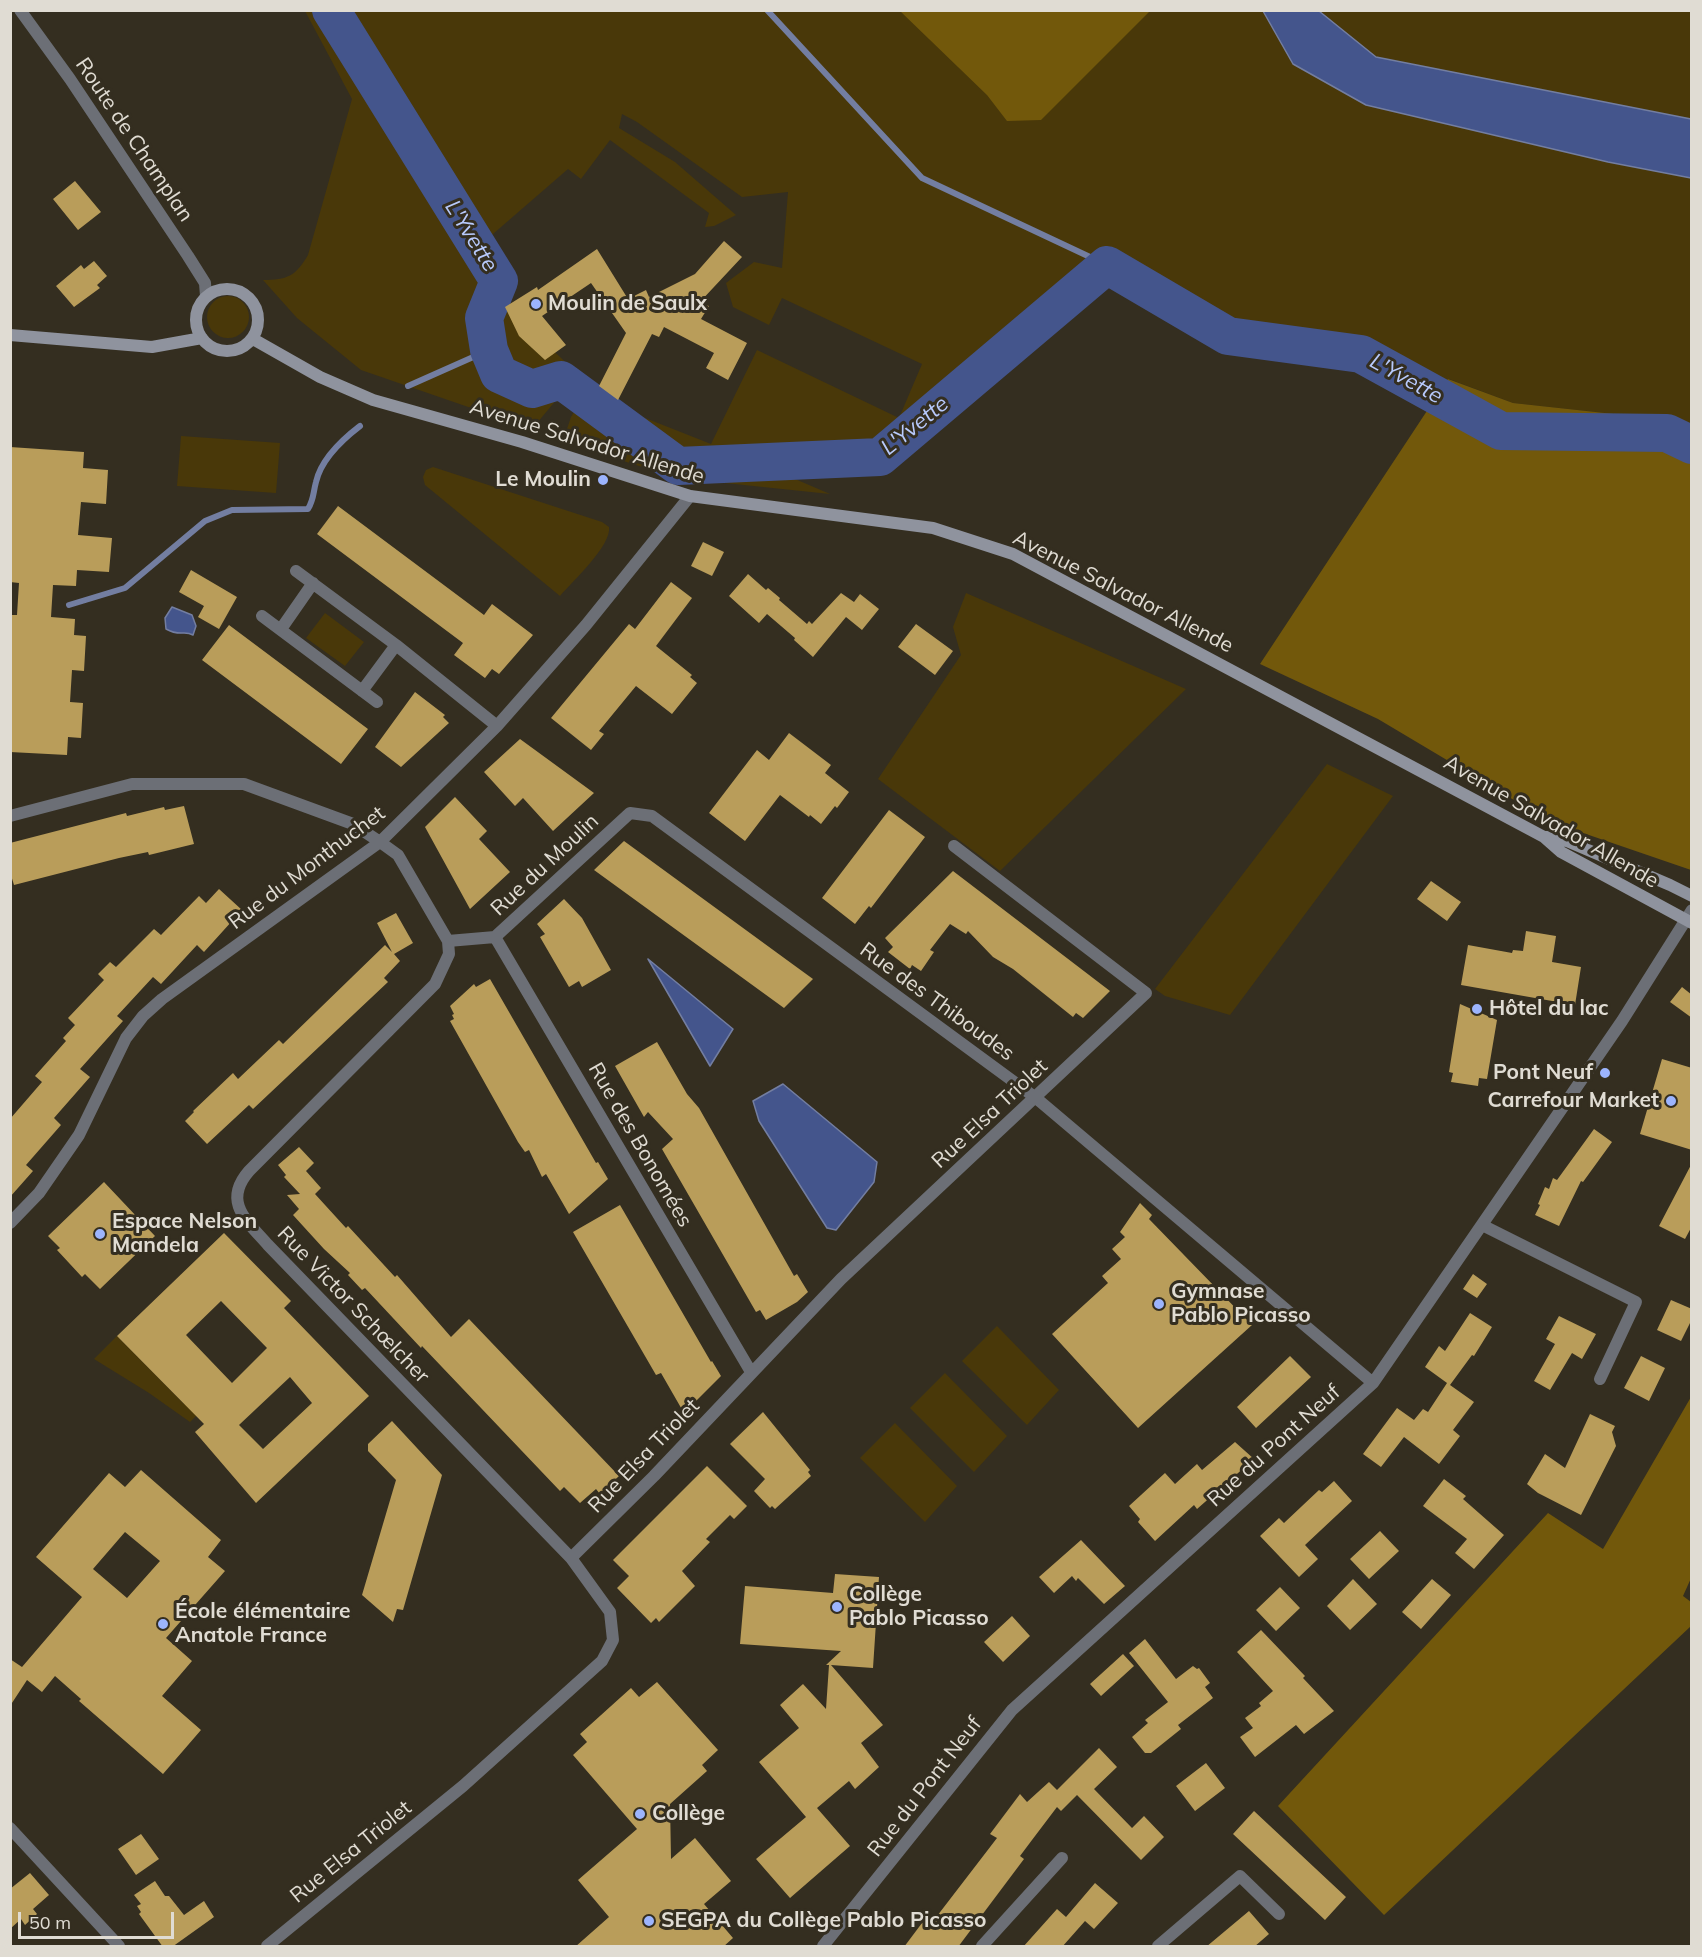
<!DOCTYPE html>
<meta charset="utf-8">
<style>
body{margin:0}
#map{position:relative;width:1702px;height:1957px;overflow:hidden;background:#342e20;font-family:Mulish,sans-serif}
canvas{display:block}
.frame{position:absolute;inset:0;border:12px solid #e0dcd3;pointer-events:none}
.scale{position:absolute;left:18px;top:1912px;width:156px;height:27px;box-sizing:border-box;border:3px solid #e0dcd3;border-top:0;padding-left:8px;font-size:18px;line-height:21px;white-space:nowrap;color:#e0dcd3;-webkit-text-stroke:4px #342e20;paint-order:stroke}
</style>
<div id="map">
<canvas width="1702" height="1957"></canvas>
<div class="frame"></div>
<div class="scale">50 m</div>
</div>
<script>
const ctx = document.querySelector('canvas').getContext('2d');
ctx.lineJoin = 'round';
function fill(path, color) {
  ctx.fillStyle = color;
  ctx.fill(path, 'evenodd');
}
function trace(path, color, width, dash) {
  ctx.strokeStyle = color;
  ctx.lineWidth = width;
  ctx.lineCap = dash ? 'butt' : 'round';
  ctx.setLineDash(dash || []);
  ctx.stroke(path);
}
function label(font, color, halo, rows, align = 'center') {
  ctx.font = font + ' Mulish,sans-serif';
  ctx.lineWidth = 6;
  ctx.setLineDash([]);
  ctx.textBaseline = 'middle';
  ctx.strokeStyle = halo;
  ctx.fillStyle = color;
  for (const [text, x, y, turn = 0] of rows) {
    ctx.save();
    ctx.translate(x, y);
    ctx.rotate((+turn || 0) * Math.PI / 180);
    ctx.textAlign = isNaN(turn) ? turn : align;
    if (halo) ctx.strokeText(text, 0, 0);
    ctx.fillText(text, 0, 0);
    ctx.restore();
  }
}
const green = new Path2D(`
 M305,11H1691V430L1669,420L1513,403L1449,379L1432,404L1361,364L1227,347L1109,276L1020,356L964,397L908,442L795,479L830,494L677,478L589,450L591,444L565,435L571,417L590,384L630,412L711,444L757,350L899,418L922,364L782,298L769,325L733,307L726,283L754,262L782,268L788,192L742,197L637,122L622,114L619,128L675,162L736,215L714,226L705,227L709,213L610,140L581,179L568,169L493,234L471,251L504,304L578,374L532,429L361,370L297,318L263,280C287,280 296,276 308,255L352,99Z
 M207 317a21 21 0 1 1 42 0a21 21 0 1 1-42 0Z
 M181,436L280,443L276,493L177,486Z
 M433,467L602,522L609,527C612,545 572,582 560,596L425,485L423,477L426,470Z
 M966,593L1186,689L1000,871L878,779L961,655L953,627Z
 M325,613L364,642L345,666L306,638Z
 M1327,764L1393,796L1230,1015L1165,996L1155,989Z
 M997,1326L1059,1390L1027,1425L962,1361Z
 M117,1336L184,1404L212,1400L190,1422L149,1393L94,1359Z
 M945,1373L1007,1436L974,1472L910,1408Z
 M895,1423L957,1486L925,1522L860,1458Z`);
const forest = new Path2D(`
 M900,11H1150L1041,120L1007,121L987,95Z
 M1448,379L1513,403L1669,420L1691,430V870L1551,822L1378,719L1260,664Z
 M1691,1397L1692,1576L1683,1596L1691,1602V1626L1384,1915L1278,1806L1548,1513L1603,1549Z`);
const water = new Path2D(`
 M1263,11H1319L1376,57L1691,119V178L1608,162L1366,105L1293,64Z
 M172,607L192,615L196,626L193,635C184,630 180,637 166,629L165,618Z
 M648,959L733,1029L710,1066Z
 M783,1084L877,1162L874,1182L836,1230L827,1228L759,1121L753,1101Z`);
const stream = new Path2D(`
 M767,10L922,178L1107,265
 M408,386L489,350
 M69,605L125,588L205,521L232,510L308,509C314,499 313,493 316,482C321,460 343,439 360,426`);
const river = new Path2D(`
 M331,10L499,281L484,318L489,350L499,374L532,389L561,380L678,466L880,457L1107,265L1228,336L1361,354L1501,431L1667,433L1692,445`);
const building = new Path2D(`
 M75,181L101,212L78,230L53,199Z
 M724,241L742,257L699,303L709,306L701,319L747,343L728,380L706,368L714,353L664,327L659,337L652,334L618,400L599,386L626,333L591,283L542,316L566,345L545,360L519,336L505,307L537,287L538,290L597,249L628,299L646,290L649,297L695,274Z
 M94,261L107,276L97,285L100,288L74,307L56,286L81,265L84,269Z
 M10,447L84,452L83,468L108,470L106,504L81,502L78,535L112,538L109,572L77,570L76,586L53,585L51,617L75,619L74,635L86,636L84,671L72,670L70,702L83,703L81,738L68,737L67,755L10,752V615H17L19,583L10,582Z
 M338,506L484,615L492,604L533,635L499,674L492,669L485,678L454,655L463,643L317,534Z
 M703,542L724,552L712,576L691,566Z
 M191,570L237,597L219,629L198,617L204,606L179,592Z
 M748,574L766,590L768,588L780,598L779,600L807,624L809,621L812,624L841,593L854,602L860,594L879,609L862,630L846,617L813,657L794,640L795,638L767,614L759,623L729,596Z
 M671,582L692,598L656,646L692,675L690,677L697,683L672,714L636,686L599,731L604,734L591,750L551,718L629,624L635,629Z
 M916,624L953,651L935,675L898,647Z
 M229,625L368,729L341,764L202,660Z
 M415,692L445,715L443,717L449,723L401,767L375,747Z
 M789,733L831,765L825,773L849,792L837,808L835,806L821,824L810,815L809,817L780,795L745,841L709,813L757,750L769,760Z
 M520,739L594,793L553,831L523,798L515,806L484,772Z
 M455,797L487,831L479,839L510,872L470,909L425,827Z
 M184,806L194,844L149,855L148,852L119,858L14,885L10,872V843L126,813L127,816L164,807L165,810Z
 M889,810L925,837L871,908L869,906L855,924L822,898Z
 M624,841L791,963L813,979L784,1008L594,870Z
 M953,871L1110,991L1083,1018L1076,1013L1073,1017L1013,969L993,957L968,931L966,934L950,924L930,950L934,952L921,971L912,965L910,969L888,952L893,947L885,938Z
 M1431,881L1461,902L1447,921L1417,899Z
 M219,889L242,910L204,952L197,945L161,984L153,977L117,1016L123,1021L80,1069L90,1077L54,1118L61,1125L26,1165L33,1171L10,1197V1119L42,1082L35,1076L66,1041L63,1038L75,1025L68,1018L104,980L98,974L110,962L116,967L154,929L161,935L199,896L206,903Z
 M564,899L582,918L611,970L582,987L579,981L569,987L540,937L545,934L537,924Z
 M396,913L413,943L394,954L400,961L384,978L388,982L253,1109L249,1105L207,1144L185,1121L194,1112L193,1111L233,1073L238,1079L279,1040L283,1044L385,945L392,952L377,923Z
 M1526,931L1556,936L1552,962L1581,967L1575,1005L1461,985L1468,945L1512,953L1513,950L1523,951Z
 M490,979L596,1163L598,1162L608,1179L569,1214L546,1174L542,1177L529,1150L525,1152L518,1142L450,1021L454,1019L452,1015L454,1014L450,1006L474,984L476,987Z
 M1682,987L1692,995V1018L1670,1002Z
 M1460,1004L1497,1020L1487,1079L1479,1078L1478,1086L1451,1082L1453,1073L1449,1072Z
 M657,1042L687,1094L699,1108L794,1276L797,1274L808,1292L797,1302L766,1320L760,1310L756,1312L662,1149L673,1139L648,1112L644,1117L615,1066Z
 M1662,1059L1692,1068V1150L1640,1134Z
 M1594,1129L1612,1142L1583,1182L1581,1181L1559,1226L1535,1215L1540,1205L1538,1204L1545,1187L1549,1189L1553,1178L1557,1180Z
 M299,1147L314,1163L306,1171L321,1188L315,1194L346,1228L348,1226L395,1277L397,1275L451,1337L469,1319L619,1476L600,1494L596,1489L580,1503L564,1487L560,1491L422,1346L421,1348L365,1288L362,1290L348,1275L350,1273L324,1249L293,1215L299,1209L287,1195L300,1194L284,1177L286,1175L278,1165Z
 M1692,1163V1226L1685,1239L1659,1226Z
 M104,1182L155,1236L100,1289L85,1274L82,1277L57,1250L60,1248L48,1236Z
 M1140,1203L1152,1215L1149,1219L1252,1325L1138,1428L1052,1334L1108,1283L1102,1276L1121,1259L1112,1249L1125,1237L1120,1232Z
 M620,1205L711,1362L712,1361L721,1376L684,1413L661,1373L656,1375L573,1232Z
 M224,1233L291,1301L284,1308L369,1396L256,1503L195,1432L204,1424L117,1336ZM221,1301L267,1348L232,1383L186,1335ZM290,1377L312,1403L263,1449L239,1425Z
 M1473,1274L1487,1284L1477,1298L1463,1289Z
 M1671,1300L1692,1309V1319L1681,1341L1657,1330Z
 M1470,1313L1492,1327L1474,1356L1472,1355L1450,1385L1474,1402L1453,1430L1460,1436L1439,1464L1404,1437L1381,1467L1363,1454L1397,1408L1414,1420L1423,1409L1428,1412L1447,1383L1425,1367L1439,1346L1445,1351Z
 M1559,1316L1596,1334L1582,1359L1572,1353L1550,1390L1534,1381L1555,1344L1546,1339Z
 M1290,1356L1311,1377L1256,1428L1237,1407Z
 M1641,1356L1665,1368L1649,1401L1624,1388Z
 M763,1412L810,1470L808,1472L811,1476L775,1509L772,1506L770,1508L754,1491L765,1479L730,1444Z
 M1590,1414L1615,1426L1612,1432L1616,1446L1581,1515L1538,1493L1527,1484L1545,1454L1565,1468Z
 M392,1421L442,1475L403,1610L397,1609L393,1622L362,1595L396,1480L368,1451V1444Z
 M1235,1442L1254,1459L1197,1509L1194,1505L1155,1541L1138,1522L1140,1519L1129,1506L1165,1473L1175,1484L1197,1464L1202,1470Z
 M707,1466L747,1506L734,1519L730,1515L706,1539L710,1542L682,1571L695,1586L659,1622L656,1618L651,1623L617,1588L629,1576L613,1560Z
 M141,1470L221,1540L208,1557L225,1571L166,1638L192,1661L162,1696L201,1730L163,1774L79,1701L81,1699L55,1676L42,1692L27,1680L10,1706V1659L22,1667L82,1597L36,1557L109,1473L125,1487ZM125,1532L160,1561L127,1598L93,1569Z
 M1444,1479L1466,1496L1463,1499L1504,1535L1474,1569L1455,1553L1467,1539L1423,1506Z
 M1334,1481L1352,1501L1305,1545L1318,1559L1299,1577L1260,1536L1279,1518L1284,1523L1319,1490L1322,1492Z
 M1380,1531L1399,1551L1369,1579L1350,1559Z
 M1081,1540L1125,1586L1104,1604L1078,1578L1076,1581L1072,1576L1054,1593L1039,1577Z
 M835,1574L879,1577L873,1668L831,1665L883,1725L861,1743L879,1767L855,1789L849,1781L817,1808L850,1846L790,1898L756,1859L806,1817L759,1762L799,1728L780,1705L803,1684L826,1709L829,1665H826L841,1651L740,1644L745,1586L833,1593Z
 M1353,1579L1377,1604L1350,1630L1327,1606Z
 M1432,1579L1451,1595L1421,1629L1402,1612Z
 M1280,1587L1300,1608L1276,1631L1256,1610Z
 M1012,1616L1030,1636L1003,1662L984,1642Z
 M1261,1630L1305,1676L1303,1678L1334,1711L1304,1734L1296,1725L1255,1757L1240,1737L1253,1728L1245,1718L1261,1706L1259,1703L1273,1691L1237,1652Z
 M1145,1639L1176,1679L1193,1666L1197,1669L1199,1668L1210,1683L1205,1687L1213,1698L1178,1725L1181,1729L1151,1753H1145L1132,1737L1148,1723L1145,1720L1168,1702L1129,1653Z
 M1123,1654L1134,1666L1101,1696L1090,1684Z
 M657,1682L718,1750L702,1765L707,1771L670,1804L671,1859L695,1838L731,1881L704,1904L733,1938L723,1947H575L609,1917L578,1880L637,1829L573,1755L587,1742L580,1734L631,1688L639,1697Z
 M1099,1748L1117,1767L1094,1789L1132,1828L1144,1816L1164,1837L1141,1860L1077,1795L1061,1811L1057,1807L1032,1840L1020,1856L1024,1859L958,1947H904L928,1915L934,1920L997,1838L990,1834L1020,1794L1027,1802L1049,1782L1057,1790Z
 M1206,1763L1225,1788L1195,1811L1176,1786Z
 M1254,1811L1346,1897L1325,1920L1233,1834Z
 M141,1834L159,1859L136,1875L118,1849Z
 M30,1873L49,1895L33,1909L37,1914L25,1925L21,1919L10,1929V1889Z
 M155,1881L165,1896H169L184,1915L204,1901L214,1917L172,1947H163L139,1914L141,1912L137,1906L141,1904L134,1895Z
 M1095,1883L1118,1903L1094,1929L1085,1921L1062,1947H1023L1057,1909L1066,1917Z
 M1249,1911L1269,1934L1254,1947H1206Z`);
const minor = new Path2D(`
 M296,571L396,645L497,726
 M262,616L377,702
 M281,629L313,583
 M362,691L396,645
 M10,816L132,784H244L353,824L380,842L398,855L448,941L449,954L435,984L249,1171C222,1202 247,1221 268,1245L571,1558L610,1612L613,1640L602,1661L463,1786L267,1946
 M495,937L751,1372
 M448,941L495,937L630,813L652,816L1036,1098L1373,1383
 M10,1223L39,1193L79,1135L126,1038L143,1016L162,999L380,842L497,726L586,625L690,496
 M1482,1225L1636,1302L1600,1379
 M571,1558L654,1476L841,1279L1146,993L954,846
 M10,1828L119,1946
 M823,1946L1012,1710L1373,1383L1622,1021L1692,910
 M982,1946L1062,1858
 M1158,1946L1240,1876L1279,1914`);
const tertiary = new Path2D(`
 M20,10L70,79L188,256L205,283L206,296`);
const secondary = new Path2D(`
 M196 320a31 31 0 1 1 62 0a31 31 0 1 1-62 0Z
 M10,335L152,347L202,338
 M253,339L320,377L373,400L522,442L690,496L933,528L1013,554L1544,837L1561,852L1692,923
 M1546,837L1567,841L1670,885L1692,896`);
const markers = [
 [536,304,6,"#9cb4fd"],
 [603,480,6,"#9cb4fd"],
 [1477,1009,6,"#9cb4fd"],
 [1605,1073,6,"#9cb4fd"],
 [1671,1101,6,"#9cb4fd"],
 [100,1234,6,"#9cb4fd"],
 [1159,1304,6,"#9cb4fd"],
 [837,1607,6,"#9cb4fd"],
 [163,1624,6,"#9cb4fd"],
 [640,1814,6,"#9cb4fd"],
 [649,1921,6,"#9cb4fd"]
];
const streetNames = [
 ["Route de Champlan",134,140,56],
 ["Avenue Salvador Allende",587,442,17],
 ["Avenue Salvador Allende",1123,592,27],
 ["Avenue Salvador Allende",1551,822,30],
 ["Rue du Moulin",545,865,-43],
 ["Rue du Monthuchet",307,868,-37],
 ["Rue des Thiboudes",937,1002,36],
 ["Rue Elsa Triolet",990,1114,-43],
 ["Rue des Bonomées",640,1145,60],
 ["Rue Victor Schœlcher",353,1305,46],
 ["Rue du Pont Neuf",1274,1446,-42],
 ["Rue Elsa Triolet",644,1456,-46],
 ["Rue du Pont Neuf",925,1787,-52],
 ["Rue Elsa Triolet",351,1852,-39]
];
const poiNames = [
 ["Moulin de Saulx",548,304],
 ["Le Moulin",591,480,"right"],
 ["Hôtel du lac",1489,1009],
 ["Pont Neuf",1593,1073,"right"],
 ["Carrefour Market",1659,1101,"right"],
 ["Espace Nelson",112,1222],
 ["Mandela",112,1246],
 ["Gymnase",1171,1292],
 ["Pablo Picasso",1171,1316],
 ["Collège",849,1595],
 ["Pablo Picasso",849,1619],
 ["École élémentaire",175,1612],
 ["Anatole France",175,1636],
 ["Collège",652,1814],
 ["SEGPA du Collège Pablo Picasso",661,1921]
];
const waterNames = [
 ["L'Yvette",471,236,58],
 ["L'Yvette",1406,379,29],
 ["L'Yvette",915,426,-39]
];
fill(green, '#493809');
fill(forest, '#72580b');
fill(water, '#44558c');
trace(water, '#737ea1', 1.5);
trace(stream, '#737ea1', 6);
trace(river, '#44558c', 38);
fill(building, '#b99d5a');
trace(minor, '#6c6f76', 12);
trace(tertiary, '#6c6f76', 12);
trace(secondary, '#8f939e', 12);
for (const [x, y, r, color] of markers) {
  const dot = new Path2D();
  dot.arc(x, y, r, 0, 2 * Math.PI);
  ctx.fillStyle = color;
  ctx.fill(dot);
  trace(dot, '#342e20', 2);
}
label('21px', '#e0dcd3', '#342e20', streetNames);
label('bold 21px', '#e0dcd3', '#342e20', poiNames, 'left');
label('italic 22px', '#b8cafc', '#342e20', waterNames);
</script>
